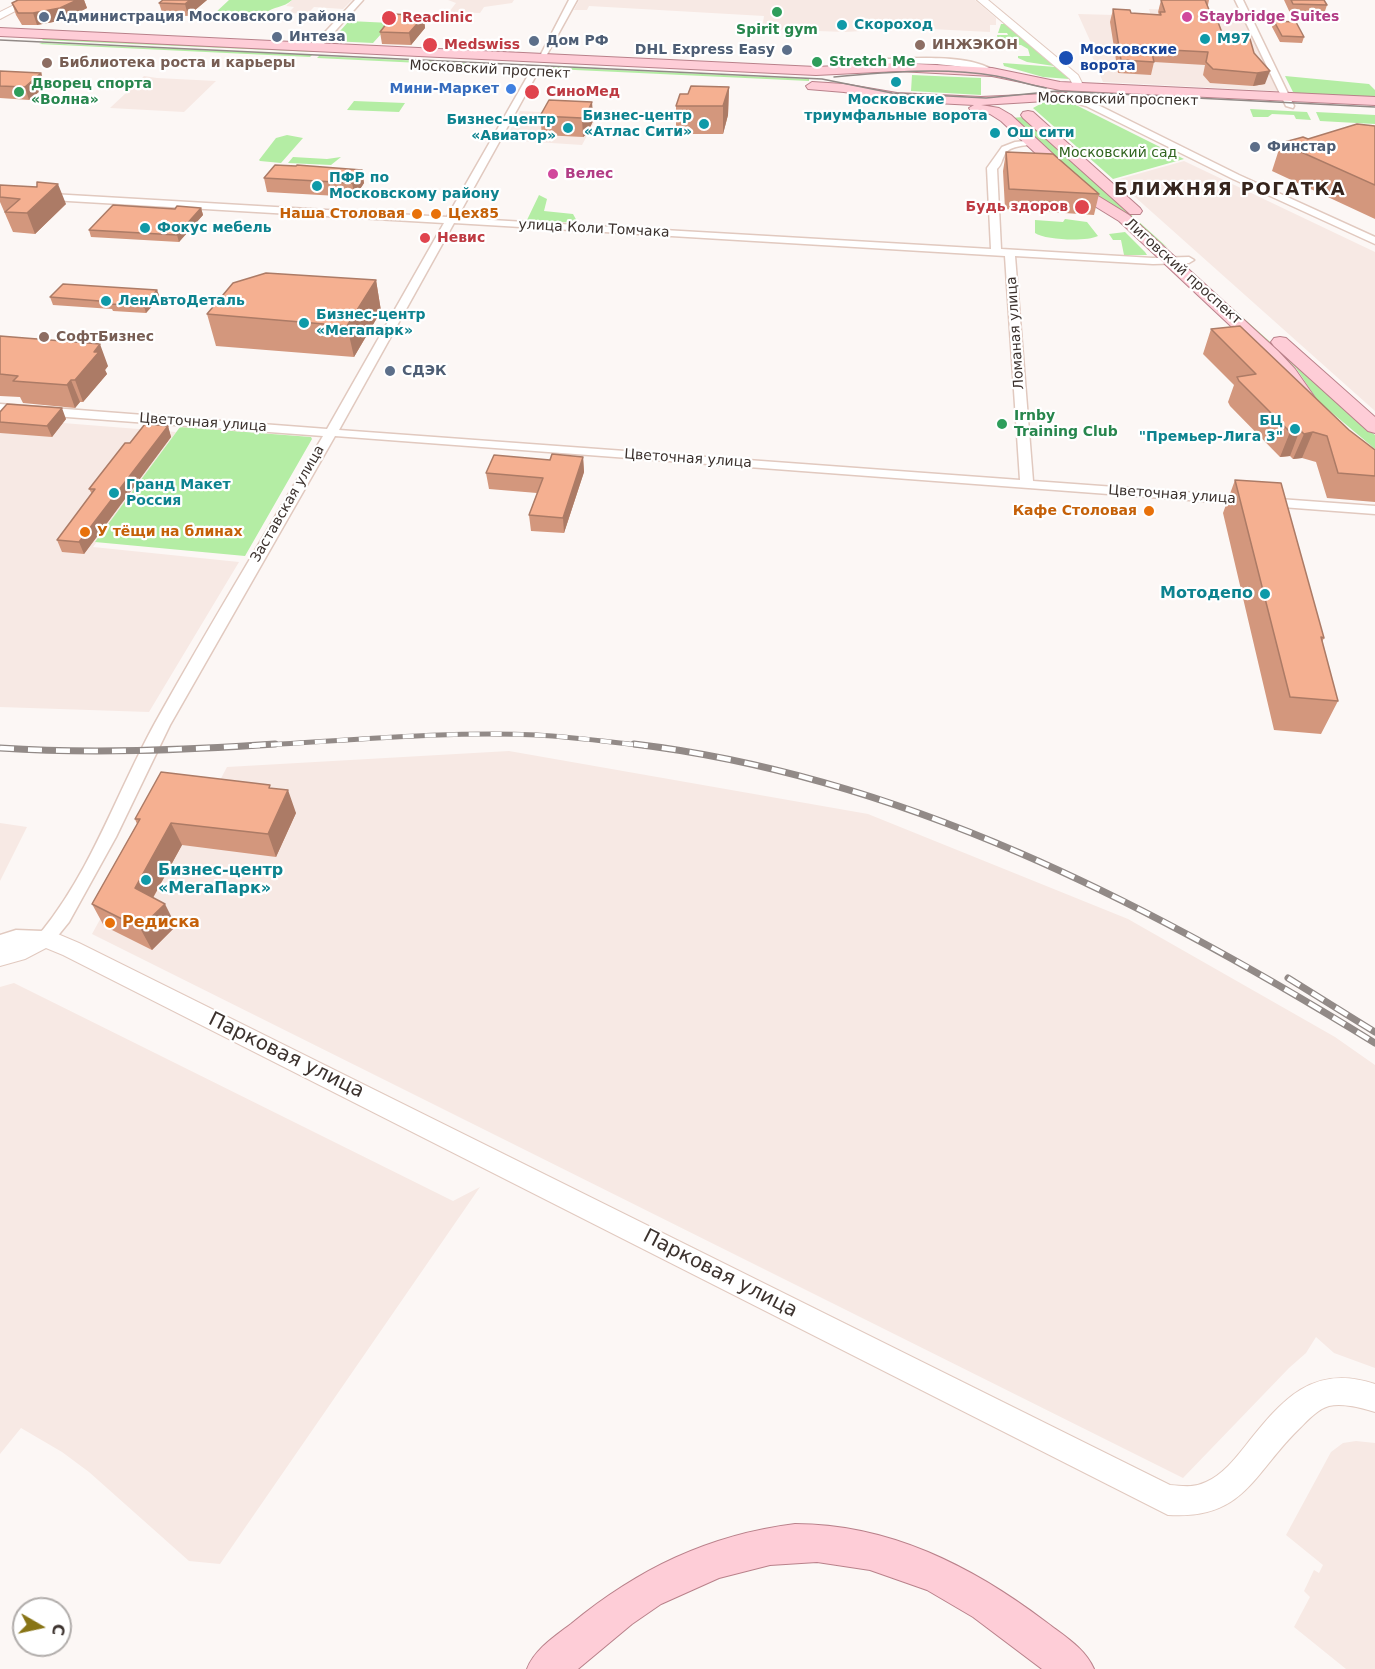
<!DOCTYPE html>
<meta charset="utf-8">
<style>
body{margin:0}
#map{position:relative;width:1375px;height:1669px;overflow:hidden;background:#fcf7f5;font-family:"DejaVu Sans",sans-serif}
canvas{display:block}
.north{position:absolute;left:12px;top:1597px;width:60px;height:60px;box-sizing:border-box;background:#fff;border:2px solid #b1adab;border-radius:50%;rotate:99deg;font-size:16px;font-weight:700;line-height:24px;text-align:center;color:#3c322e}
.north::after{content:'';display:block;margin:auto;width:21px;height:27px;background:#887416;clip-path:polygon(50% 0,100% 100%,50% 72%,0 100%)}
</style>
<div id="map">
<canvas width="1375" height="1669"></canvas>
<div class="north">С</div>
</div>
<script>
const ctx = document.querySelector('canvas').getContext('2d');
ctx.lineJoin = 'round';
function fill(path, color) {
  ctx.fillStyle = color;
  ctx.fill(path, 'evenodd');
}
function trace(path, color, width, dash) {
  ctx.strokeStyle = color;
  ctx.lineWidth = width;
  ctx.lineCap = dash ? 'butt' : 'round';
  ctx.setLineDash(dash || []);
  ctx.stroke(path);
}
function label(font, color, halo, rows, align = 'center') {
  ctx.font = font + ' "DejaVu Sans",sans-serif';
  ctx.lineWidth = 4.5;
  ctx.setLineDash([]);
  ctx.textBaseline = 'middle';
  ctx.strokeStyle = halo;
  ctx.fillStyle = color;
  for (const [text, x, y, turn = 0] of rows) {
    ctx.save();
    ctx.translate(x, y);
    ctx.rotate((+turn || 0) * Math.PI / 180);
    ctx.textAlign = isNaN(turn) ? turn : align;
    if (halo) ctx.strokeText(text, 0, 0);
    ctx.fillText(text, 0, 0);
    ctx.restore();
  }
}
const built = new Path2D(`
 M292,0H352L343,9L314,7L307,14L288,13L294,7L286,6Z
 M448,0H514L512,3L484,7L480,13L449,12L456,3Z
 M579,0H975L996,18V25H990V32L911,28L845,32L762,29L764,16L589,6L587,10H574Z
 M1149,9L1242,13L1277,91L1103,82L1088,47L1092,45L1078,14L1151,16Z
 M144,76L157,78L216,81L184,112L110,108Z
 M520,111L598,115L582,145L505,140Z
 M1184,161L1375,252V411L1116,180Z
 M0,418L176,432L93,547L239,562L149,712L0,707Z
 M509,751L868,814L1128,919L1335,1037L1375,1065V1368L1334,1353L1316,1337L1306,1353L1289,1368L1183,1478L92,934L177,779L218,784L227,767Z
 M0,823L27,827L0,881Z
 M14,983L453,1201L480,1187L220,1564L189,1561L89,1472L62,1452L21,1428L0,1454V987Z
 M1356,1441L1375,1443V1669H1346L1294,1627L1310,1597L1304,1591L1314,1570L1319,1573L1323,1565L1286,1535L1331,1452L1343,1443Z`);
const green = new Path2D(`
 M229,0H292C284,8 273,6 266,13L214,14Z
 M349,21L391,23L373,43L331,41Z
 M1001,24H1005L1054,66L1027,62L1018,58V56H1030L1028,49L1021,45H999L997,35H1008L1007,33H998Z
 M44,38L316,51L315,52L42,40Z
 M42,43L312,55L310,57L39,44Z
 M319,56L484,64L482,66L317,58Z
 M1003,63L1056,67L1069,79L1043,77L1004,66Z
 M553,67L809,79V81L554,69Z
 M912,75L981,78V95L911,91Z
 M1285,76L1369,84L1375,90V97L1296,93L1293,92Z
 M354,101L405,103L399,112L347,110Z
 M1044,102L1074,104L1184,159L1113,179L1033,108Z
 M1250,109L1307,112L1311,120L1296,119L1294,115L1272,114L1268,117H1253Z
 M1316,112L1375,115V124L1320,121Z
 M1023,117L1168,248L1098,199L1011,118Z
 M287,135L303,138L281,163L260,161L259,160L276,138Z
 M293,157L327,159L341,157L331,165L288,163Z
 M539,195L547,199L544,211L573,214L578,223L527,220Z
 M1065,219L1087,222L1098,236C1086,242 1045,240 1035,233V220L1063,222Z
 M1125,232L1145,252L1147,255H1124L1121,240H1113L1109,234Z
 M1187,268L1375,435V449L1318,401L1296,368Z
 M180,427L311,437L312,439L245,556L95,542Z`);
const minor = new Path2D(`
 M355,0H363L319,49H313V45Z
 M569,0H577L545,58L538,60Z
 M1235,0H1243L1294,106L1293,108L1286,106Z
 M888,59C917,58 972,54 996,72L992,74C944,60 897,61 849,72L845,70Z
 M534,70L538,72L457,218L991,249L987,168L1002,147L1015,142L1035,140V144C1025,146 1008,145 1004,156C1001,162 1002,164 997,169L1001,249L1153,258L1189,257L1194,260L1189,263L1153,264L1015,256L1033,481L1375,506V514L335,436L170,725L116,837L69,922L52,943L46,945L16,944L0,949V935L16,930L42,931C92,869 117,792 155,723C209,626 267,531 323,436L0,412V404L327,429L444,223L0,197V191L447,217L530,72ZM454,223L1005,256L1020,480L339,430Z
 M1057,94L1092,102L1239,175L1375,237V244L1233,179L1086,106L1054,98V94Z`);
const tertiary = new Path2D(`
 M24,0H36L0,19V12Z
 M977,0H988L1078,75L1084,87L1083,89H1075L1070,79Z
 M46,929L79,943L1170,1485C1183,1486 1194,1488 1206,1482C1222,1475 1235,1459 1246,1445C1282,1400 1312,1363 1375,1384V1412C1361,1408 1344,1403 1329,1406C1318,1409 1308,1420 1300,1428C1253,1473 1245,1520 1168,1515L63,955L46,948L25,959L0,966V948Z`);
const primary = new Path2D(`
 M0,28L816,67L898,63L992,68L1060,82L1375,97V105L1060,90L992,76L898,71L816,75L0,36Z
 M812,82L844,84L897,93L981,97L1067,93L1068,96L1062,100L981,105L999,108L1011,115L1098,196L1129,215L1278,351L1295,369L1318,402L1315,406H1303L1283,377L1266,359L1119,221L1088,202L1001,121L990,114L971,111L969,108L974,105L897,101L844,92L808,89L806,86Z
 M1028,111L1033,112L1140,208L1142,211L1140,214H1130L1023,118L1021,115L1023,112Z
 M1280,337L1286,338L1375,417V433L1368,431L1274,346L1271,342L1274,338Z
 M795,1524C889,1524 972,1566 1046,1622C1064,1636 1085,1648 1094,1669H1042L973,1617L927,1590L870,1570L817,1562L770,1565L719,1578L661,1604L632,1624L578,1669H527C535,1649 554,1637 571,1624C638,1569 708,1535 795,1524Z`);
const tram = new Path2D(`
 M0,40L822,79L892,93L986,98L1057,91L1375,107
 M834,77C888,72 943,67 996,76C1013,79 1029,85 1046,88`);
const railFar1 = new Path2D(`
 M249,746C345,741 441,731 537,735C574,737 610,742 647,746`);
const rail = new Path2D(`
 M634,744C902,776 1148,903 1375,1043
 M0,748C92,754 183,750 275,744
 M1288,978L1375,1032`);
const wall = new Path2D(`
 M18,0H84L87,8L64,20L37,25H22L16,15L12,3Z
 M163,0H207L188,16L163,15L159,3Z
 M1161,0H1209L1208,5H1207L1212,17L1224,38L1254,53L1265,84L1253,86L1210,83L1203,75L1205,65L1154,62L1151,75L1118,73L1110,22L1113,9L1131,13L1159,15L1158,12Z
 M1284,0H1324L1327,5L1324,14L1290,13Z
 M424,16L425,28L411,45L382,44L380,32Z
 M1274,21L1304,37L1302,43L1280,42L1272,27Z
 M0,71L41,73L46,86L29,100L0,98Z
 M729,87L728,115L723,134H676V106Z
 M592,102L593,121L587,134L583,137L542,135L540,116Z
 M1375,126V219L1272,171L1281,143L1308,139Z
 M1006,152L1099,194L1094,215L1005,209L1003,171Z
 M362,170L364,183L355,197L267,192L264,178Z
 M0,185L66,204L35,234L13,232L0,202Z
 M201,208L203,215L179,242L91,237L89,230L175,209Z
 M376,280L381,311L354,357L216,346L207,314Z
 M50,297H160L146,313L113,311L112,309L53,305Z
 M1211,329L1375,450V502L1327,498L1316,462L1302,458L1293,459L1290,456L1280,457L1230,406L1228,402L1234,385L1203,354Z
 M0,336L108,366L105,370L107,374L83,402H80L75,408L23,403L20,397L0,396Z
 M0,412L66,419L52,437L0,433Z
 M168,426L171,437L84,554L62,552L57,540L92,494L89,489L130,443Z
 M583,457L584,472L564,533L531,531L529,515L537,493L489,489L486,473L550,460Z
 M1235,480L1324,638L1322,642L1338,701L1321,734L1274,730L1223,513Z
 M272,788L296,813L276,857L182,845L153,898L176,926L152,950L104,926L92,904L137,824L135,819Z`);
const shadedWall = new Path2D(`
 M77,0H84L87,8L64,20L37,25L33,13Z
 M190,0H207L188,16L185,4Z
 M424,16L425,28L411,45L409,33Z
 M1270,71L1265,84L1253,86L1257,73Z
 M41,73L46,86L29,100L25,87Z
 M729,87L728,115L723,134V106Z
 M592,102L593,121L587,134L583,137L582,118Z
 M362,170L364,183L355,197L352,183Z
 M58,184L66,204L35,234L27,213Z
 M201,208L203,215L179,242L177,235Z
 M376,280L381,311L354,357L347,326Z
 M157,290L160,297L146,313L144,306Z
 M100,344L108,366L105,370L107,374L83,402L75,380L94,352Z
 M71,380L80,402L75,408L67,385Z
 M62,408L66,419L52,437L47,426Z
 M168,426L171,437L84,554L79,542Z
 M1300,430L1290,456L1280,457L1290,432Z
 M1313,432L1302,458L1293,459L1304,434Z
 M583,457L584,472L564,533L563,518Z
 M288,790L296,813L276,857L268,834Z
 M171,823L182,845L146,910L135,888Z
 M165,904L176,926L152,950L140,928Z`);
const building = new Path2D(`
 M18,0H77L60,8L33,13H18L12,3Z
 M163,0H190L185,4L159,3Z
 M1161,0H1205L1212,17L1218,22L1224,38L1250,39L1254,53L1270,71L1257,73L1213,69L1206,62L1208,52L1151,49L1154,62L1121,60L1113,9L1130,10L1131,13L1161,15L1160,12H1165Z
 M1291,0H1324L1327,5L1293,4Z
 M394,14L424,16L409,33L380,32Z
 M1274,21L1296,22L1304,37L1282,36Z
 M0,71L41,73L25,87L0,86Z
 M691,86L729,87L723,106H676L680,94H688Z
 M549,100L592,102L586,115L582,118L540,116Z
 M1357,124L1375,126V185L1281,143L1303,137L1308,139Z
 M1006,152L1053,154L1099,194L1009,189Z
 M275,165L296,166L297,165L362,170L352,183L264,178Z
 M37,182L58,184L27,213L5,212L20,199L0,197V185L37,187Z
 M113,205L175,209L177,206L201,208L177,235L89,230Z
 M266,273L376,280L347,326L207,314L233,283Z
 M63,284L157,290L144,306L110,304L112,302L50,297Z
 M1240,326L1349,430L1375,450V476L1338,473L1327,436L1313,432L1304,434L1300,430L1290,432L1239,381L1237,377L1256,374L1211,329Z
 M0,336L100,344L94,352H99L75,380H71L67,385L13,381L18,376L0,374Z
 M7,404L62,408L47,426L0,422V412Z
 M145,424L168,426L79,542L57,540L95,489H89L125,443H130Z
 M552,454L583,457L563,518L529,515L543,478L486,473L494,455L550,460Z
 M1235,480L1281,483L1324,638L1321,637L1338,701L1290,697Z
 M161,772L270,785L269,788L288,790L268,834L171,823L135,888L165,904L140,928L92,904L140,819H135Z`);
const markers = [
 [777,12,6,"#2e9e5b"],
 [44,17,6,"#5c6f8a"],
 [1187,17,6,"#d1479c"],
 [389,18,8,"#e0444e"],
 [842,25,6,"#0f9aa8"],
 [277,37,6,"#5c6f8a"],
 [1205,39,6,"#0f9aa8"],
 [534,41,6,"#5c6f8a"],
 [430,45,8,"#e0444e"],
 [920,45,6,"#8d6e63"],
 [787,50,6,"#5c6f8a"],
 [1066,58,8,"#1a4fb4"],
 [817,62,6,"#2e9e5b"],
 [47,63,6,"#8d6e63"],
 [896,82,6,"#0f9aa8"],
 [511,89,6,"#3f7fe0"],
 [19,92,6,"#2e9e5b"],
 [532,92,8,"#e0444e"],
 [704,124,6,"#0f9aa8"],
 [568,128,6,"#0f9aa8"],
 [995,133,6,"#0f9aa8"],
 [1255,147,6,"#5c6f8a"],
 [553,174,6,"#d1479c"],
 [317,186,6,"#0f9aa8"],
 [1082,207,8,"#e0444e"],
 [417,214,6,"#e8710a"],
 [436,214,6,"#e8710a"],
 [145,228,6,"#0f9aa8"],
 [425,238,6,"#e0444e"],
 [106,301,6,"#0f9aa8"],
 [304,323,6,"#0f9aa8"],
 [44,337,6,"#8d6e63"],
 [390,371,6,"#5c6f8a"],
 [1002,424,6,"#2e9e5b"],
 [1295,429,6,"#0f9aa8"],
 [114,493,6,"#0f9aa8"],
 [1149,511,6,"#e8710a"],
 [85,532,6,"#e8710a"],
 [1265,594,6,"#0f9aa8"],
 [146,880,6,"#0f9aa8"],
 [110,923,6,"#e8710a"]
];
const farServicenames = [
 ["Администрация Московского района",56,17],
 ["Интеза",289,37],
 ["Дом РФ",546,41],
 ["DHL Express Easy",775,50,"right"],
 ["Финстар",1267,147],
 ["СДЭК",402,371]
];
const farHotelnames = [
 ["Staybridge Suites",1199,17],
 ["Велес",565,174]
];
const farHealthnames = [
 ["Reaclinic",402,18],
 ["Medswiss",444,45],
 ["СиноМед",546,92],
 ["Будь здоров",1068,207,"right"],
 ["Невис",437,238]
];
const farCulturenames = [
 ["Скороход",854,25],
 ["M97",1217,39],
 ["Московские",896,100,"center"],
 ["триумфальные ворота",896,116,"center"],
 ["Бизнес-центр",692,116,"right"],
 ["«Атлас Сити»",692,132,"right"],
 ["Бизнес-центр",556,120,"right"],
 ["«Авиатор»",556,136,"right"],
 ["Ош сити",1007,133],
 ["ПФР по",329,178],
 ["Московскому району",329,194],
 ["Фокус мебель",157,228],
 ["ЛенАвтоДеталь",118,301],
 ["Бизнес-центр",316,315],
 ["«Мегапарк»",316,331],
 ["БЦ",1283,421,"right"],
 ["\"Премьер-Лига 3\"",1283,437,"right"],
 ["Гранд Макет",126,485],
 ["Россия",126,501]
];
const farLeisurenames = [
 ["Spirit gym",777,30,"center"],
 ["Stretch Me",829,62],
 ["Дворец спорта",31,84],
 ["«Волна»",31,100],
 ["Irnby",1014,416],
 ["Training Club",1014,432]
];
const farEducationnames = [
 ["ИНЖЭКОН",932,45],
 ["Библиотека роста и карьеры",59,63],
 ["СофтБизнес",56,337]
];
const farTransitnames = [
 ["Московские",1080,50],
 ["ворота",1080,66]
];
const farStreetnames = [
 ["Московский проспект",490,70,3],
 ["Московский проспект",1118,100,1],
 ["улица Коли Томчака",594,229,3],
 ["Лиговский проспект",1183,272,42],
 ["Ломаная улица",1016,333,-94],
 ["Цветочная улица",203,423,4],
 ["Цветочная улица",688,459,4],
 ["Цветочная улица",1172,495,4],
 ["Заставская улица",288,504,-60]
];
const farShopnames = [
 ["Мини-Маркет",499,89]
];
const farParknames = [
 ["Московский сад",1118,153]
];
const farFoodnames = [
 ["Наша Столовая",405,214],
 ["Цех85",448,214,"left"],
 ["Кафе Столовая",1137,511],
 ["У тёщи на блинах",97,532,"left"]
];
const cultureNames = [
 ["Мотодепо",1253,594],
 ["Бизнес-центр",158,871,"left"],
 ["«МегаПарк»",158,889,"left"]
];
const foodNames = [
 ["Редиска",122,923]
];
const farDistrictnames = [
 ["БЛИЖНЯЯ РОГАТКА",1230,190]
];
const nearStreetnames = [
 ["Парковая улица",286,1056,26],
 ["Парковая улица",720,1274,27]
];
fill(built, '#f7e9e4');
fill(green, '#b4eda4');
trace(minor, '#e1c9bf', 3);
trace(tertiary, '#e1c9bf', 2);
trace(primary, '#b9818a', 2);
fill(minor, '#fff');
fill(tertiary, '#fff');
fill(primary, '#fecdd7');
trace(tram, '#928a87', 1.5);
trace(railFar1, '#928a87', 5);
trace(rail, '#928a87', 7);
trace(railFar1, '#fff', 4, [11]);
trace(rail, '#fff', 4.5, [14]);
fill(wall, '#d3977d');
fill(shadedWall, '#ac7b66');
fill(building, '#f5b091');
trace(building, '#ac7b66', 1.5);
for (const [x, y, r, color] of markers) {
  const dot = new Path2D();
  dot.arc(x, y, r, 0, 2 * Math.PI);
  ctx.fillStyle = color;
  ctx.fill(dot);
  trace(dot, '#fff', 2);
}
label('bold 14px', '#4e5e75', '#fff', farServicenames, 'left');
label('bold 14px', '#b23c85', '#fff', farHotelnames, 'left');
label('bold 14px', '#be3a42', '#fff', farHealthnames, 'left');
label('bold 14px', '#0d838f', '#fff', farCulturenames, 'left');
label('bold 14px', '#27864d', '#fff', farLeisurenames, 'left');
label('bold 14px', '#785e54', '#fff', farEducationnames, 'left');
label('bold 14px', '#164399', '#fff', farTransitnames, 'left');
label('14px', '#3c322e', '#fff', farStreetnames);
label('bold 14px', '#366cbe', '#fff', farShopnames, 'right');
label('14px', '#30641e', '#fff', farParknames);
label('bold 14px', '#c56008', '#fff', farFoodnames, 'right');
label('bold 16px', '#0d838f', '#fff', cultureNames, 'right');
label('bold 16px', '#c56008', '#fff', foodNames, 'left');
ctx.letterSpacing = '1.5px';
label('bold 18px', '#36251d', '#fff', farDistrictnames);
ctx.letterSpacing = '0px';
label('20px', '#3c322e', '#fff', nearStreetnames);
</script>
